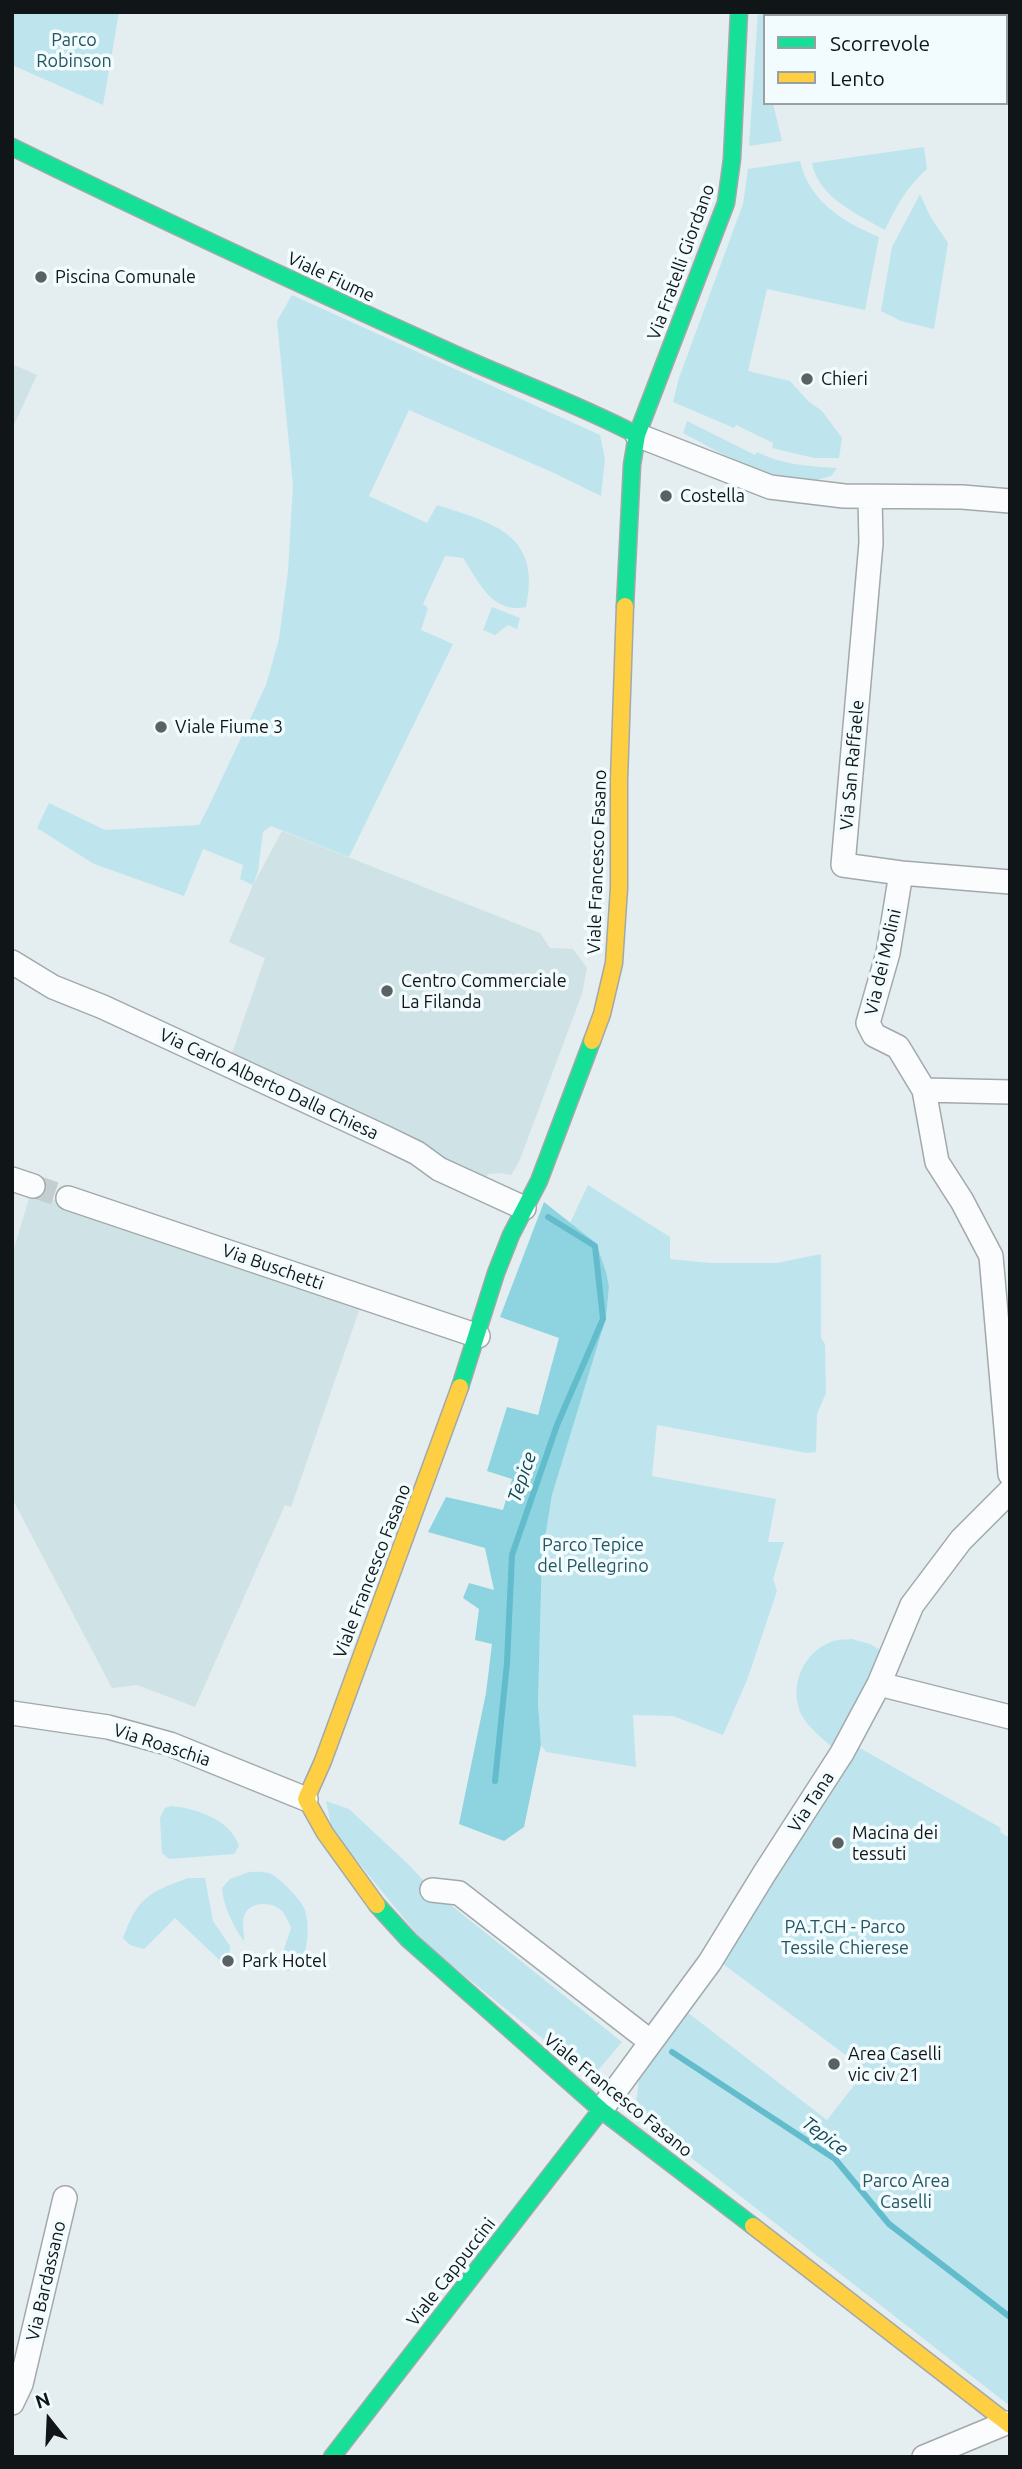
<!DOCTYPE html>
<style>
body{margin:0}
#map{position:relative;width:1022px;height:2469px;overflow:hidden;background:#e4edef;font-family:Ubuntu,sans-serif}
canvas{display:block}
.frame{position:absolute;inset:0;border:14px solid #101617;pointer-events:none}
.legend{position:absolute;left:763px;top:14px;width:245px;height:91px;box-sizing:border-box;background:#f2fcfe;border:2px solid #98a0a2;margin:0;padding:9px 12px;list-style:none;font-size:21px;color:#101617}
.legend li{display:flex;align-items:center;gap:14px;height:35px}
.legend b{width:35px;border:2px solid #98a0a2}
.north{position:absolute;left:14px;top:2385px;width:70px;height:70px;-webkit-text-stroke:5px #f2fcfe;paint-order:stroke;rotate:342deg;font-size:19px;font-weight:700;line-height:28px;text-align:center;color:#101617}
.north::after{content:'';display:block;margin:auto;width:24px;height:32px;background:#101617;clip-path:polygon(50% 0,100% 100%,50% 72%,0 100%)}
</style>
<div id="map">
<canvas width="1022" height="2469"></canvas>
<div class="frame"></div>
<ul class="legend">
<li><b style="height:9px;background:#16e098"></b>Scorrevole</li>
<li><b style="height:9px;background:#ffcf43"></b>Lento</li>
</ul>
<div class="north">N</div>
</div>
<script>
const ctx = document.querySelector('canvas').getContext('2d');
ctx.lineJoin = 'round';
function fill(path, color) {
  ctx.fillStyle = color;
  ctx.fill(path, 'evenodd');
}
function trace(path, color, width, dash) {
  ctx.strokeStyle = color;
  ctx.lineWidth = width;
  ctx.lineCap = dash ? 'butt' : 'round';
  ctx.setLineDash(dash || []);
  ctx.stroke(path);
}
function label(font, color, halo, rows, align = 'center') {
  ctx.font = font + ' Ubuntu,sans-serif';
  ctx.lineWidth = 7;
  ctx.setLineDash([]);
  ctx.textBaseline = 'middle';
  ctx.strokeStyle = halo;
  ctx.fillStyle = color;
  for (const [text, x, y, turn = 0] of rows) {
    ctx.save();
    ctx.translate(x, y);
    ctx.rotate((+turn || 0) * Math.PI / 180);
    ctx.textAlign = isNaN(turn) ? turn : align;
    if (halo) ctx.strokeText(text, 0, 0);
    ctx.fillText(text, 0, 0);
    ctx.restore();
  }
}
const built = new Path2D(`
 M12,364L37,375L12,429Z
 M282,831L540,933L550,948L573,949L587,968L582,994L519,1162L511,1175L500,1173L488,1174L486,1179L230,1059L265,958L229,942L253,885Z
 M31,1192L361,1305L291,1507L285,1505L195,1707L137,1685L112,1688L12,1498V1255Z`);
const green = new Path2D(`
 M12,12H119L103,105L12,65Z
 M758,12H772V16H765V103H773L782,141L749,146Z
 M924,147L927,169C907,187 896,206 885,230C857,214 818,197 812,163Z
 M800,161C809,201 843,222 879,237L865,310L767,289L748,371L790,381L808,401L822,411L842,438L839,458H814L772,448L773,443L736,425L734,428L673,402L679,378L743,204L748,169Z
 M920,194L930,216L948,243L934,329L901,321L881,311L892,247Z
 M292,295L600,435L605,459L601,496L554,473L409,410L369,496L427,523L437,505C493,523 542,534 526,607C492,614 479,582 463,558L445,556L423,604L428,608L421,630L453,644L349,857L271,826L263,832L258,871L253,885L240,879L243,865L203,849L184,896L94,864L37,828L49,803L105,830L199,825L208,808L266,685L279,639L288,571L293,485L277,321Z
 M687,421L755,455L757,452C783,465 808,466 837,468L831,476L817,480L766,473L724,455L683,433Z
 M492,607L520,618L517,629L508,625L495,635L483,630Z
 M588,1185L670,1237V1259L710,1263H777L821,1254V1338L825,1344L826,1393L817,1414L816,1452L807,1453L657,1425L652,1476L776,1499L768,1542H784L773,1579L777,1591L747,1680L723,1735L673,1716L633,1715L636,1767L546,1752L541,1745L538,1703L542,1556L552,1495L606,1318L609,1287L596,1243L570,1223Z
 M852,1639L870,1644L890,1656L833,1748C822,1738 809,1728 802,1716C788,1688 802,1653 831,1642C837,1639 845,1640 852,1639Z
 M858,1747L1001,1828L1000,1832L1010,1838V2406L635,2114L640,2070L687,2012L827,2120L866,2070L723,1964L850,1754Z
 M326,1801L349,1809L410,1866L432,1890L622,2042L594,2075L574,2064L424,1943L332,1830Z
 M171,1806C196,1808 231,1820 239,1846L234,1854L169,1859L162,1853L160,1818L165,1808Z
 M249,1872C257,1872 264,1871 271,1874C280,1878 300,1899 304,1908C311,1923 309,1969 288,1971C283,1971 277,1968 272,1967L282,1955L291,1928C289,1923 286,1916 283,1912C274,1902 254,1901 246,1912C240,1920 245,1933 244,1941C233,1927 223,1905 222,1888L230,1879Z
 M188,1878H205L213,1921L230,1946L229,1969L175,1918L144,1949L130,1945L123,1938C138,1897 148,1893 188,1878Z`);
const forest = new Path2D(`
 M544,1202L596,1243L606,1272L609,1287L606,1318L552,1495L542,1556L538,1703L541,1745L524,1827L504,1841L459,1824L486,1693L492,1644L475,1640L479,1609L463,1598L469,1583L494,1590L485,1548L428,1532L446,1497L503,1510L512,1479L487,1471L507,1407L538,1415L559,1338L500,1317Z`);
const stream = new Path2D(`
 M495,1781L507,1663L512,1555L557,1425L603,1319L595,1246L548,1217
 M672,2052L835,2159L889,2224L1010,2317`);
const streetTunnel = new Path2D(`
 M33,1186L68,1198`);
const street = new Path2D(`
 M637,435L770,487L844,496L962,497L1010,501
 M870,497L871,543L843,865L901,873L1010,882
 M901,873L888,953L868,1023L874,1035L898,1047L924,1090L937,1162L962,1201L991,1256L1010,1474
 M12,962L53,987L103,1007L384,1137L417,1153L439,1169L524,1208
 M924,1090L1010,1092
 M12,1179L33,1186
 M68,1198L478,1336
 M879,1684L1010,1717
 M12,1713L108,1727L170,1744L306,1799
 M432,1890L459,1893L651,2042
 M601,2110L710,1962L764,1874L842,1753L879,1684L912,1605L961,1540L1010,1491
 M12,2403L21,2384L65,2198
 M924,2457L1006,2423`);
const fast = new Path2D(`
 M12,147C155,217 299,284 443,349C508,379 574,402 637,435
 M625,606L632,465L637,435L726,203L732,159L739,12
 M460,1387L496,1273L511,1235L539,1181L592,1041
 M377,1905L409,1940L601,2110L753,2226
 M332,2457L601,2110`);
const slow = new Path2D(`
 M592,1041L602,1014L614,963L619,888V780L625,606
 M377,1905L325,1833L306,1799L323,1761L460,1387
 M753,2226L1010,2425`);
const markers = [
 [41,277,7,"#5a6163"],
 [807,379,7,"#5a6163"],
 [666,496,7,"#5a6163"],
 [161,727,7,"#5a6163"],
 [387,991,7,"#5a6163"],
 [838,1843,7,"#5a6163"],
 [228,1961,7,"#5a6163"],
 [834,2064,7,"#5a6163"]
];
const parkNames = [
 ["Parco",74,40],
 ["Robinson",74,61],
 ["Parco Tepice",593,1545],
 ["del Pellegrino",593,1566],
 ["PA.T.CH - Parco",845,1927],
 ["Tessile Chierese",845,1948],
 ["Parco Area",906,2181],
 ["Caselli",906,2202]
];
const streetNames = [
 ["Via Fratelli Giordano",681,262,-70],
 ["Viale Fiume",331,277,25],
 ["Via San Raffaele",852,765,-85],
 ["Viale Francesco Fasano",597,862,-88],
 ["Via dei Molini",883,962,-77],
 ["Via Carlo Alberto Dalla Chiesa",269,1084,25],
 ["Via Buschetti",273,1267,19],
 ["Viale Francesco Fasano",372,1571,-69],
 ["Via Roaschia",162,1745,18],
 ["Via Tana",811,1802,-57],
 ["Viale Francesco Fasano",618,2095,39],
 ["Viale Cappuccini",451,2272,-52],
 ["Via Bardassano",46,2281,-77]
];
const poiNames = [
 ["Piscina Comunale",55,277],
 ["Chieri",821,379],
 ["Costella",680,496],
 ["Viale Fiume 3",175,727],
 ["Centro Commerciale",401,981],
 ["La Filanda",401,1002],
 ["Macina dei",852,1833],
 ["tessuti",852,1854],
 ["Park Hotel",242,1961],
 ["Area Caselli",848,2054],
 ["vic civ 21",848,2075]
];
const waterNames = [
 ["Tepice",522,1477,-71],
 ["Tepice",825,2136,37]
];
fill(built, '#cfe2e5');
fill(green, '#bee5ee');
fill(forest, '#8ed3e0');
trace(stream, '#62bccc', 6);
trace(streetTunnel, '#c4cdcf', 23, [23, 11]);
trace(street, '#a2a9ab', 26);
trace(fast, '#a2a9ab', 19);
trace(slow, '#a2a9ab', 19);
trace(street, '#fbfcfd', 23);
trace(fast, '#16e098', 16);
trace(slow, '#ffcf43', 16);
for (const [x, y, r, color] of markers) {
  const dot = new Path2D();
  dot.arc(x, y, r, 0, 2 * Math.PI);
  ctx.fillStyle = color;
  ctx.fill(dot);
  trace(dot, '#f2fcfe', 2.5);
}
label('18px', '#255660', '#f2fcfe', parkNames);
label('18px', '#101617', '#f2fcfe', streetNames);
label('18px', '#101617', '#f2fcfe', poiNames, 'left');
label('italic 19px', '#144751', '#f2fcfe', waterNames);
</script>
